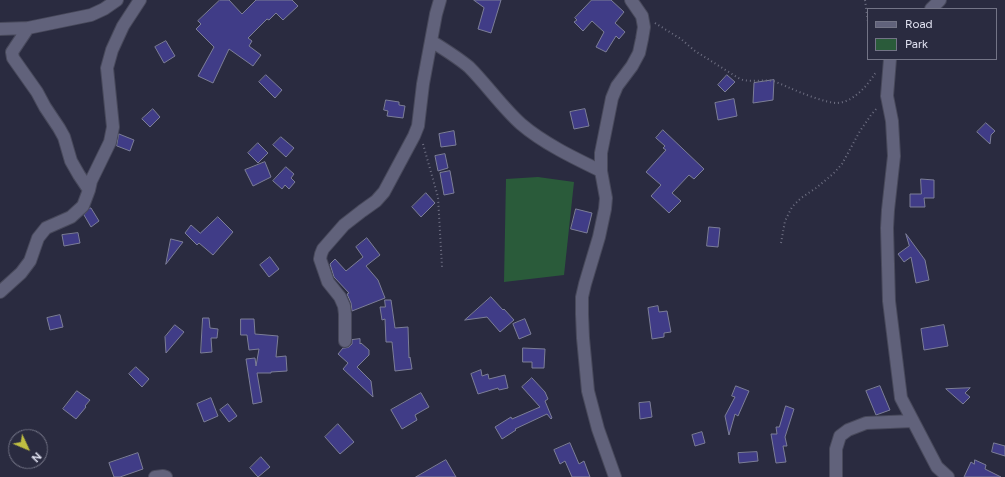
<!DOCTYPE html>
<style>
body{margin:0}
#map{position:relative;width:1005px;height:477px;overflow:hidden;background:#2a2b40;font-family:Figtree,sans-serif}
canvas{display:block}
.legend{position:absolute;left:867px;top:8px;width:130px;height:52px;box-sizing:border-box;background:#2a2b40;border:1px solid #737486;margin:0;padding:5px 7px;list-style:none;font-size:12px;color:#e0e1f0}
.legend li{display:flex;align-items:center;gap:8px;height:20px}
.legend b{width:20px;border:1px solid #737486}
.north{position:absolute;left:8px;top:429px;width:40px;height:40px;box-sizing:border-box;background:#2a2b40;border:1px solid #737486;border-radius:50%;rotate:134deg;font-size:11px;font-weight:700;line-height:16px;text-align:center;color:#e0e1f0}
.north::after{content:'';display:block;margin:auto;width:14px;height:18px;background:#bfbe42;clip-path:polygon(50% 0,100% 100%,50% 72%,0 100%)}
</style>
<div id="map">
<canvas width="1005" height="477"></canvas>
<ul class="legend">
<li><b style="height:5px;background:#61627b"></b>Road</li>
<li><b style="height:11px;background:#2a5b3a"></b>Park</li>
</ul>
<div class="north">N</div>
</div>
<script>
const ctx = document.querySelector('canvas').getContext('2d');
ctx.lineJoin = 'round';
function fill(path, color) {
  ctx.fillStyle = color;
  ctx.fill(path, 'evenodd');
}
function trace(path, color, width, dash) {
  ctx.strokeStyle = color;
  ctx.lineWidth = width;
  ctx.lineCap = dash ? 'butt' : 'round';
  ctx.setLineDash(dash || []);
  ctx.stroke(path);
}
const green = new Path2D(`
 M538,177L574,182L564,275L504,282L506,179Z`);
const building = new Path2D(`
 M220,0H229L242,14L256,0H292L298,6L283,20L276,13L269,20L267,19L248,38L252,41L249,46L261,55L253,66L229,49L213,83L198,76L214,47L196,29L201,24L198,21Z
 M474,0H501L491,33L478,29L484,8Z
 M592,0H611L624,12L615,23L625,32L619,39L616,36L606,52L596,47L604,32L592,21L583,31L574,22L577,20L575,18Z
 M166,41L175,56L164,63L155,47Z
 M266,75L282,90L275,98L259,82Z
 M727,75L735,82L725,92L718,85Z
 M774,80L773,100L753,103L754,83Z
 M734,99L737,116L718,120L715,103Z
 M386,100L399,102V105L405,106L403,118L387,116L388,111L384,110Z
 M153,109L160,117L150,127L142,119Z
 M585,109L589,126L574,129L570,112Z
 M986,123L995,131L991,135L990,144L977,132Z
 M663,130L704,169L694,179L689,175L672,193L681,201L669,213L651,196L661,185L646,172L666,150L663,148L665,146L656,138Z
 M454,131L456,145L441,147L439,134Z
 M119,134L134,140L130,151L117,146Z
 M281,137L294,148L286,157L273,145Z
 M258,143L268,153L258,163L248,153Z
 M445,154L448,168L438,171L435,156Z
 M265,162L271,177L253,186L245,170Z
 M286,167L294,174L291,178L295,182L289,189L285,185L282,189L273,181Z
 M450,171L454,193L444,195L440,173Z
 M921,179L934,180V198H924L925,207H910V194H921Z
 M426,193L435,203L421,217L412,207Z
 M90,208H91L99,221L91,227L84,215Z
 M576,209L592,213L587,233L571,229Z
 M218,217L233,232L213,255L199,243L197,245L185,233L191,225L200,233Z
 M709,227L720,228L718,247L707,246Z
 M78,233L80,243L64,246L62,235Z
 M906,234L925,260L929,280L916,283L911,257L904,262L898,254L909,246Z
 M367,238L380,255L366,266L378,280L385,298L352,311L351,303L347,294L349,293L334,277L330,264L335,259L346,271L363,257L356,247Z
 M171,239L183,242L166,264Z
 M270,257L279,269L269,277L260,265Z
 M491,297L503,310L504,309L514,320L500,332L487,317L465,320Z
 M385,300H391L395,328L408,327L409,358L410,357L412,369L395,371L392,342H386L385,319L382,320L380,307H385Z
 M658,306L659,312L667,311L671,332L664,333V337L652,339L648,308Z
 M60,315L63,327L50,330L47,318Z
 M203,318H209L210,328L218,329L217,338H211L212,352L201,353Z
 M241,319H254L255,334L278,336L276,357L286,356L287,371L271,372V373H257L262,402L253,404L246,359L255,358L256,366L259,349L249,350L247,335H241Z
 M525,319L531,334L519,339L513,324Z
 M175,325L184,332L166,353L165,337Z
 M944,325L948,346L924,350L921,329Z
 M360,339V344L361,343L369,350V355L357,367L371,381L373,397L343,369L348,363L338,354L343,348H345L349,347L352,344V340Z
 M523,348L545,349L544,368H532V362H523Z
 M136,367L149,379L142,387L129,374Z
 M481,370L482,376L488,374L489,379L505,375L508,388L499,390L498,388L478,394L471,374Z
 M532,378L545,392L548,399L545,401L552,418L551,419L547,414L515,429L516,430L502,439L495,427L511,417L512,419L540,407L522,387Z
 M736,386L749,391L738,416L735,414L729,435L725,416L735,397L732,396Z
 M880,386L890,410L876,415L866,391Z
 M970,388L965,393L970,397L963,404L946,389Z
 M77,391L90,400L85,406L86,407L76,419L63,409Z
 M421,393L429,407L415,415L417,420L402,429L391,410Z
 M211,398L218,416L204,422L197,404Z
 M650,402L652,417L640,419L639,403Z
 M228,404L237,416L229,422L220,410Z
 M786,406L794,409L785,437L787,446H783L786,462L776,463L771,434H777L776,427H779Z
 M338,424L354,442L340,454L325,437Z
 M702,432L705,443L695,446L692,435Z
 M570,443L579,464L584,461L590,477H572L565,461L560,464L554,450Z
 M994,443L1005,446V456L992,452Z
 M757,452L758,461L739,463L738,453Z
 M138,453L143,469L120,477H114L109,463Z
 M261,457L270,467L258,477L250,468Z
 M446,460L456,477H416Z
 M975,460L986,465L985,469L1001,477H964L971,462L974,464Z`);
const path = new Path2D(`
 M865,0L868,22
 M655,23L681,39L695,51L740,79C751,83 762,79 773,81C779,83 785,86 790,88C801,93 826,103 837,103C854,102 868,85 876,72
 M423,144L438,197L442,267
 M781,243L785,221L792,207L801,198L816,188L833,174L842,164L860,131L871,115L878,107`);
const minor = new Path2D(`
 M931,9L940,0
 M28,28L12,52L13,58L37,92L45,107L59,128L64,137L71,161L79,175L89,190
 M0,29L28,28L91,15L104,9L117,0
 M431,41C444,49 457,57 469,67C487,85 502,107 521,124C543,143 574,158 601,171
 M890,59L887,96L892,121L894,156L888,210L887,228L889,301L901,398L937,467L948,477
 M0,292L21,273L30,261L38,238L46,228L71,217L83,206L89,190L91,181L110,142L113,127L107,68L112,50L123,26L140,0
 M345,341V314L344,306L340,297L328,282L320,259L321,254L323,249L344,225L362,211L376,201L384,192L414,136L418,126L423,84L436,14L440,0
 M155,477L163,476L166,477
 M615,477L598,429L588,391L583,338L582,314V297L585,284L599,237L605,209L606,198L601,171V153L612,98L617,86L632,66L639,53L642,39L644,27L642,16L631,0
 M836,477V449L840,436L848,430L866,423L913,421`);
fill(green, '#2a5b3a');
fill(building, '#403c87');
trace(building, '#7c7e97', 1);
trace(minor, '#48495b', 14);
trace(path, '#6e6f82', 2, [1, 3]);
trace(minor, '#61627b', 12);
</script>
